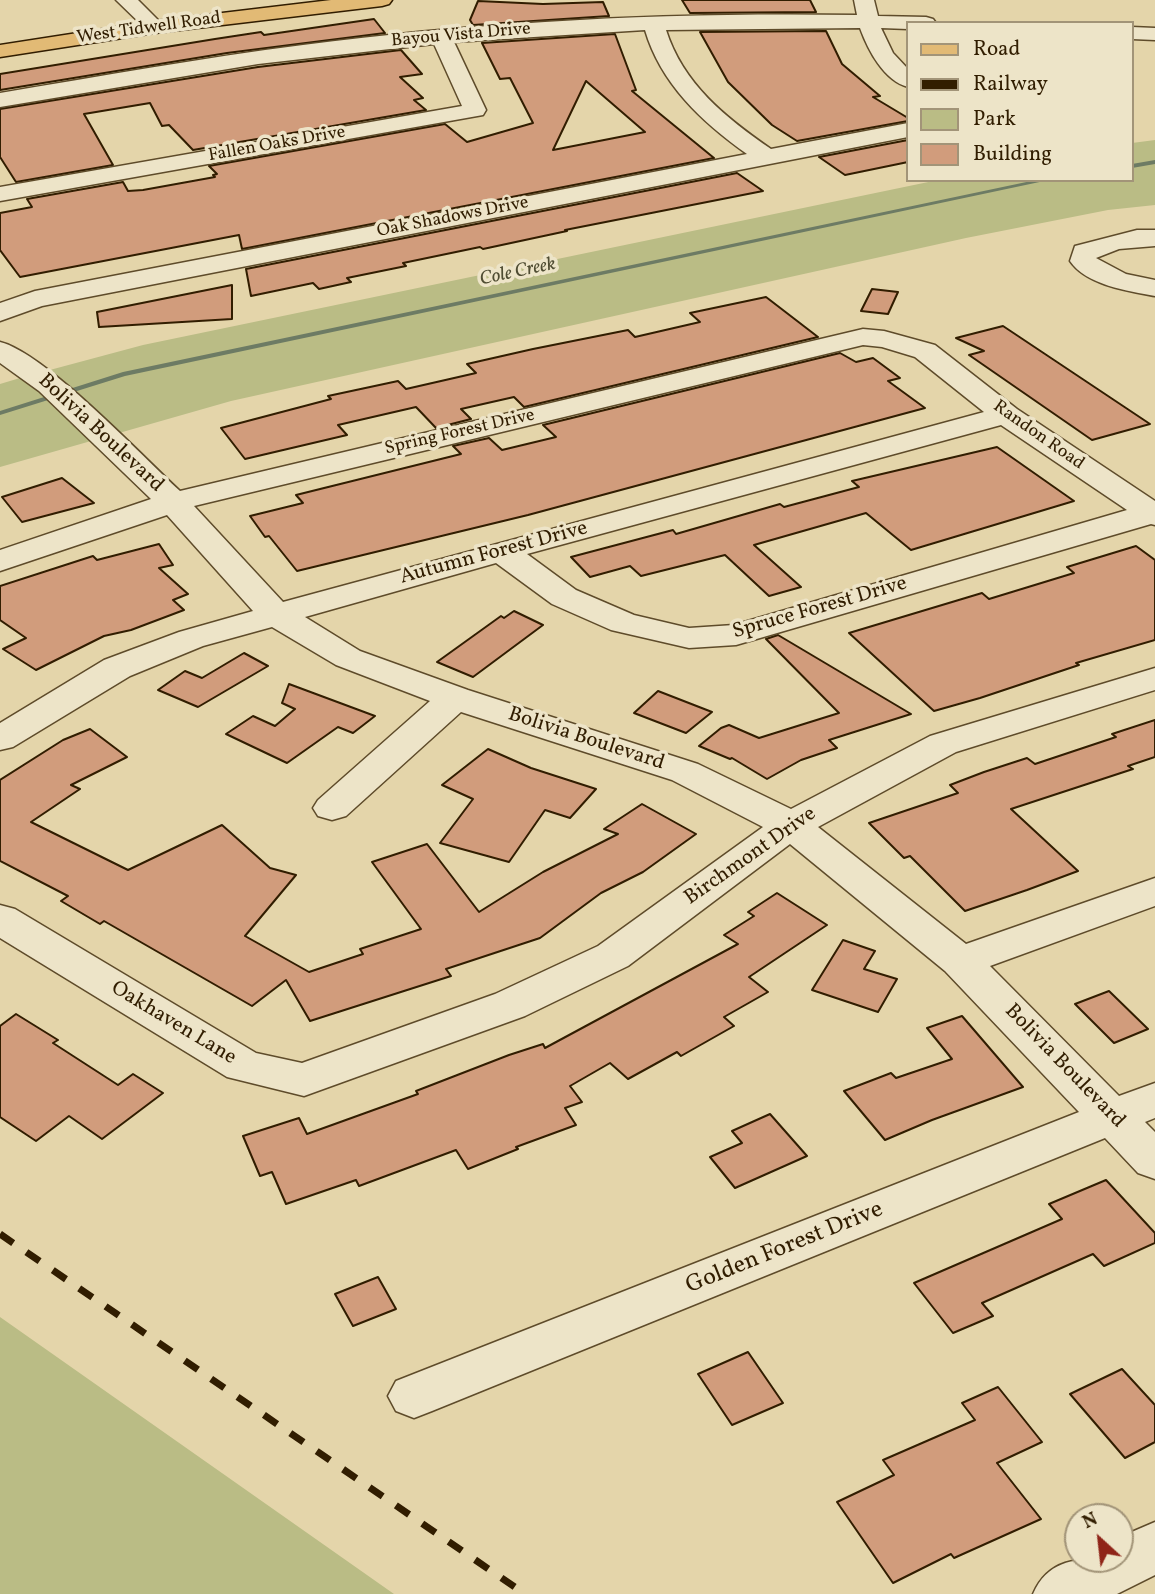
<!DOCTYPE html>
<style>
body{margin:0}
#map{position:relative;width:1155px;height:1594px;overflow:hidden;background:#e4d5aa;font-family:Vollkorn,serif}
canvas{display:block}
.legend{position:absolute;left:906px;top:21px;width:228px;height:161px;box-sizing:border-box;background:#ede4c8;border:2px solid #a29478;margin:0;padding:9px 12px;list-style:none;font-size:21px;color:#311d00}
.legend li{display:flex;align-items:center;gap:14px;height:35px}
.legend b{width:35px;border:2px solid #a29478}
.north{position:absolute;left:1064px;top:1503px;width:70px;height:70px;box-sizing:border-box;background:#ede4c8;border:2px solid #a29478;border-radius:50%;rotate:333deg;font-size:19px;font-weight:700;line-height:28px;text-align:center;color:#311d00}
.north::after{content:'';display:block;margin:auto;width:24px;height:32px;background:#8f2418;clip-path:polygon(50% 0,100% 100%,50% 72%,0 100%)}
</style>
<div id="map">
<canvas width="1155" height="1594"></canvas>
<ul class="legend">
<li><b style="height:9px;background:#e2ba75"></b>Road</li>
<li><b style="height:9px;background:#311d00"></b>Railway</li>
<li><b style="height:19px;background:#babc85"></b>Park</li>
<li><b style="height:19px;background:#d19c7c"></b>Building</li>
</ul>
<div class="north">N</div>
</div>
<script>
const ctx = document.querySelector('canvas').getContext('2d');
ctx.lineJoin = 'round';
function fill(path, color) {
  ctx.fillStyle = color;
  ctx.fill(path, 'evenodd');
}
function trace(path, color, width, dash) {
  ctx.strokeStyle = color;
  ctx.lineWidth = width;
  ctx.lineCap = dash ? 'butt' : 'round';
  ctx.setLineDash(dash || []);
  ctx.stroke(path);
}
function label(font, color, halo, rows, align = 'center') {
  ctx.font = font + ' Vollkorn,serif';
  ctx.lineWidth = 7;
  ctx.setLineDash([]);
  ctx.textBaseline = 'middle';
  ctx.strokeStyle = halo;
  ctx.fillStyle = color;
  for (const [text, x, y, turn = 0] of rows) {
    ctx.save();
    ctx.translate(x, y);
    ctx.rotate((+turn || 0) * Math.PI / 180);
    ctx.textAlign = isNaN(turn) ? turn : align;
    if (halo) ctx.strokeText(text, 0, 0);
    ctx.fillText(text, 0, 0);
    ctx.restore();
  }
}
const green = new Path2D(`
 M1155,140V205L1108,210L966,238L231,401L0,467V384L20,378L143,345L938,180H1132V143Z
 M0,1317L394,1594H0Z`);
const stream = new Path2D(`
 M1155,160V164L1132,168V164Z
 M1036,180H1049L125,376L0,415V411L123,372Z`);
const building = new Path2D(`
 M682,0H810L816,12L690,13Z
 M478,1L543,4L603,2L609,16L473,25L470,20Z
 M374,19L385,33L227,53L0,90V74L215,39L261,32L264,35Z
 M826,31L842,64L880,96L873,97L908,118V121L797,141L772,125L728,82L700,32Z
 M615,34L636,90L632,91L714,158L242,249L239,235L20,277L0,250V213L32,207L27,199L123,182L128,191L143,190L215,177L213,175L217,174L209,166L445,124L467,142L533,123L510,78L500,79L482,43ZM586,81L601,94L645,132L553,150Z
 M401,50L422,74L400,77L423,98L414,100L426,110L193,150L169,125L162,126L150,103L84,114L113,165L16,182L0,157V109L258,67Z
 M908,140V162L845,175L819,157Z
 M737,173L763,191L565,230L567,231L483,249L480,247L403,263L406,266L347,278L351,282L319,289L313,283L251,296L246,269Z
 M232,285V319L99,327L97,312Z
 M872,289L898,292L888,314L861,311Z
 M766,297L818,337L524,407L514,397L461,409L471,419L436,428L416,407L338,425L347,435L245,459L221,428L331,399L328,396L398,381L406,389L476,373L467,364L533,349L628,330L635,337L700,322L690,313Z
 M1003,326L1150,424L1092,440L969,355L984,351L956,338Z
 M840,353L856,362L873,358L900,378L888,381L925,408L528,515L297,571L269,536L265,537L250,516L303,503L296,495L461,454L453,446L489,438L502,450L556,437L543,425Z
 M997,447L1074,501L911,550L866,513L754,545L801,587L769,596L725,555L641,576L630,566L590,577L571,557L673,530L676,534L780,504L784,507L859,487L852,481Z
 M62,478L94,503L22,522L2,497Z
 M159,544L173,565L159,568L188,594L173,600L184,610L131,630L104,636L36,670L3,649L26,638L0,620V586L93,556L97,560Z
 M1136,546L1155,560V640L1076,663L1079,665L980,698L934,711L849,633L982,593L989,599L1074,573L1067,567Z
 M514,611L543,625L473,677L437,662L501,616L504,618Z
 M778,635L911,714L829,740L837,748L801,760L767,779L732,758L730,759L699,746L721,728L729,725L759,738L839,713L766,639Z
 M244,653L268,666L198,707L158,690L185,671L202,678Z
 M289,684L375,716L353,733L338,727L287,763L226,734L253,716L275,726L295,709L282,703Z
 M658,691L712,712L686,733L634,713Z
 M1155,720V757L1128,766L1133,769L1011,809L1078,871L1027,890L965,911L910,856L904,858L869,823L958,793L950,785L984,772L1027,758L1035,764L1116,737L1112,734Z
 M90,729L127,757L71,785L80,789L31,822L128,870L222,825L270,868L296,875L245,936L309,972L363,954L360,949L421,929L372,862L427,844L479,912L543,872L618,834L604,829L642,804L696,834L643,872L601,893L540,938L446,969L451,976L310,1021L286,980L252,1006L104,921L100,924L61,901L68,896L0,861V780L63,740Z
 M488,749L531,768L596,789L570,818L545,810L509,862L440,843L473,799L442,785Z
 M777,893L827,925L749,977L768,992L724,1017L734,1026L681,1056L677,1052L628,1079L610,1063L570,1086L582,1102L565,1108L576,1125L516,1147L518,1149L468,1169L456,1150L359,1186L356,1180L286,1204L272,1172L260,1176L243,1136L299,1118L307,1134L418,1094L416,1091L509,1055L543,1044L545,1048L738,944L724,935L754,916L748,912Z
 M843,940L875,951L864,969L897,979L878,1012L812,990Z
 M1109,991L1148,1029L1114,1043L1075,1004Z
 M16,1014L58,1040L53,1043L118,1085L133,1074L163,1093L102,1139L69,1116L36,1141L0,1117V1026Z
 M962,1016L1023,1087L932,1120L885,1140L844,1091L891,1073L896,1078L952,1059L927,1028Z
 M770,1114L807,1156L735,1188L710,1157L742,1143L732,1131Z
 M1106,1180L1155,1233V1243L1104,1266L1093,1254L982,1303L993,1316L953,1333L914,1283L1062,1219L1049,1204Z
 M378,1277L396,1309L353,1326L335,1294Z
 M748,1352L783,1403L732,1425L698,1374Z
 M1122,1369L1155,1405V1442L1125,1458L1070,1394Z
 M998,1387L1042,1442L997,1463L1041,1519L954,1558L951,1554L893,1583L837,1502L894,1475L883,1460L975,1420L962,1403Z`);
const minor = new Path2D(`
 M116,0H138L165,27L162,31H148Z
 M854,0H874L878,16L926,17L933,19L936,23H908V29L881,28L893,53L908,69V87C884,81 868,50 860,28L666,30C683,84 726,118 771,149L908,123V137L42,306L0,321V303L35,291L747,154C702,122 661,84 645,30L454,42L486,110L483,115L0,201V187L462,106L434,44L258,64L0,107V93C101,76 202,58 303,45C486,21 672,12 857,15Z
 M1132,27L1155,28V40L1132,39Z
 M1137,230H1155V246L1119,249L1096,258L1126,274L1155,280V296C1128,291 1086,285 1070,261L1075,246Z
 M863,329L884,331L935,345L1017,409L1155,501V525L1151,524L736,645L689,648L611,630L552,604L496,563L305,617L360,651L468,690L698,764L791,809L930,736L1155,668V690L956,752L818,827L966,944L1155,878V906L990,966L1119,1096L1155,1083V1118L1145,1122L1155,1132V1179L1138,1173L1105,1138L432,1411L414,1418L396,1411L388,1396L396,1381L1079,1112L945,971L790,844L628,966L525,1016L304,1096L227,1077L0,938V905L15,909L256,1053L302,1063L495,994L598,946L763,827L672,780L461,712L346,816L332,820L318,816L313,808L318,800L430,701L336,665L272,627L203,646L130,676L13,747L0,750V723L104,660L179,632L253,611L167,515L0,571V550L151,499L39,391L0,363V342C45,353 142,456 180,491ZM863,345L882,347L915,357L984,412L283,602L194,506ZM1001,425L1127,510L734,625L689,628L634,615L576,590L527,554Z
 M1155,1522V1575L1117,1594H1033C1050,1555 1083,1559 1120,1559V1537Z`);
const major = new Path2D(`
 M331,0H392L389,4L382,6L155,33L0,57V45L155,21Z`);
const rail = new Path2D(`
 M0,1234L525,1594`);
const farStreetnames = [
 ["West Tidwell Road",149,29,-8],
 ["Bayou Vista Drive",461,36,-5],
 ["Fallen Oaks Drive",277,145,-10],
 ["Oak Shadows Drive",453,218,-11],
 ["Spring Forest Drive",460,433,-13],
 ["Randon Road",1038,436,35]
];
const farWaternames = [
 ["Cole Creek",518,273,-12]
];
const streetNames = [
 ["Bolivia Boulevard",100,434,43],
 ["Autumn Forest Drive",494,554,-15],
 ["Spruce Forest Drive",820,609,-16],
 ["Bolivia Boulevard",586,740,18],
 ["Birchmont Drive",751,857,-35],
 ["Oakhaven Lane",173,1024,31],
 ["Bolivia Boulevard",1064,1067,46]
];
const nearStreetnames = [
 ["Golden Forest Drive",785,1249,-22]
];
fill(green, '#babc85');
fill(stream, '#6d7b64');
fill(building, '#d19c7c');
trace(building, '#311d00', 2);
trace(minor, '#5e4b2a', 3);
trace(major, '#311d00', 3);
fill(minor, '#ede4c8');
fill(major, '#e2ba75');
trace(rail, '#311d00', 7, [16, 16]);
label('18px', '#311d00', '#ede4c8', farStreetnames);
label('italic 19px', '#4f4c32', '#ede4c8', farWaternames);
label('21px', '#311d00', '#ede4c8', streetNames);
label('24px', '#311d00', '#ede4c8', nearStreetnames);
</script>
